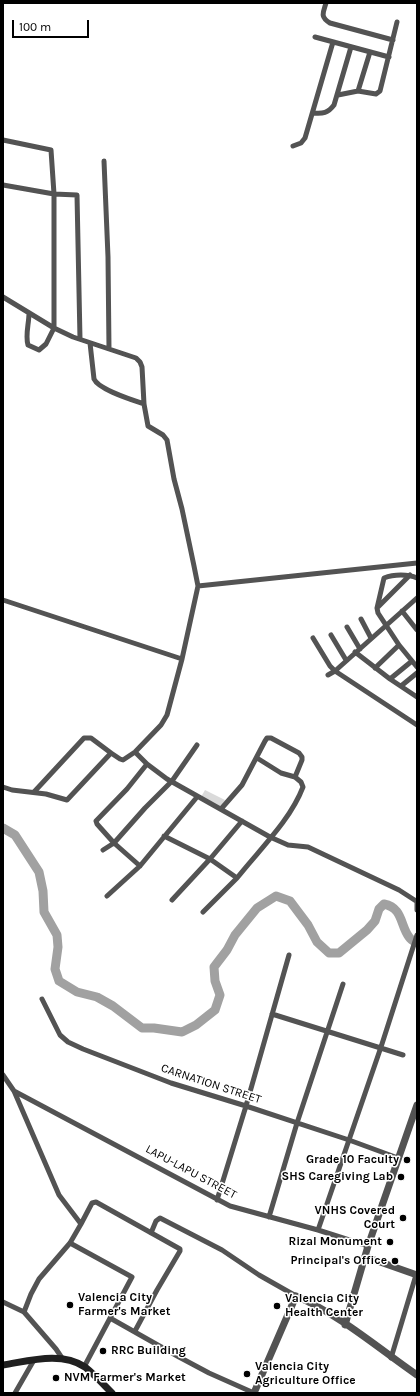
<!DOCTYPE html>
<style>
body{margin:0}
#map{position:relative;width:420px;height:1396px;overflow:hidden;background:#fff;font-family:Karla,sans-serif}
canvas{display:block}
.frame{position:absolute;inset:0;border:4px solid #000;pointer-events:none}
.scale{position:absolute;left:12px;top:20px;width:77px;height:18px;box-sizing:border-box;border:2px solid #000;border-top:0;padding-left:5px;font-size:12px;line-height:14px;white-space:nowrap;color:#000;-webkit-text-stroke:3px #fff;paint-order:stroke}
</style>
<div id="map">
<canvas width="420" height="1396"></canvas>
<div class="frame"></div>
<div class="scale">100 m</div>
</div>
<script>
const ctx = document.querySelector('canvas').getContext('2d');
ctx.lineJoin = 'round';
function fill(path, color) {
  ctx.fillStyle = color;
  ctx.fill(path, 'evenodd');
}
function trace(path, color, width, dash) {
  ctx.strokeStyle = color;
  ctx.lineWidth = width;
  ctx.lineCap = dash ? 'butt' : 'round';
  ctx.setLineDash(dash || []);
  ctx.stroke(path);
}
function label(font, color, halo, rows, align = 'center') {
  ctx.font = font + ' Karla,sans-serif';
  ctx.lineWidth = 3;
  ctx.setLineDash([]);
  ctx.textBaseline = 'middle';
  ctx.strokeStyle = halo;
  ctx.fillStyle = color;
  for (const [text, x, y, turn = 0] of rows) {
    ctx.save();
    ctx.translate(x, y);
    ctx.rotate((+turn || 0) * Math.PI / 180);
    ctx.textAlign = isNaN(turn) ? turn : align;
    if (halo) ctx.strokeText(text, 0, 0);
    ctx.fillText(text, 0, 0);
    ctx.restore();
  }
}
const green = new Path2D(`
 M205,790L225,800L220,807L201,797Z`);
const river = new Path2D(`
 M3,828L15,835L39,872L43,891L44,912L57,935L58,947L55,969L59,981L77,992L97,997L113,1006L142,1028H154L182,1032L196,1025L215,1010L220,995L215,981L214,967L227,950L235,935L257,908L276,896L290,901L308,925L317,942L329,953H339L367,930L375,921L379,909L384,904C403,908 400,925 409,937C411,940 415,942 417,943`);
const minor = new Path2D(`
 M326,3C323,13 320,17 330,23L393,40
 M315,37L389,57
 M358,91L370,52
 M338,95L358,91L376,94L380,91L397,22
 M313,113C323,114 328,113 334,105L351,47
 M3,140L51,150L54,194L77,195L80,339
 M293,146L301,143L305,138L333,42
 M104,161L108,257L109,349
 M3,185L54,194V328L46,344L39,350L28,345C25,335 29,324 29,313
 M3,297L54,328L73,337L136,358L140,362L142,367L144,404L148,426L163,435L167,440L174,479L182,509L194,566L198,586L182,659L167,715L161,725L135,752L123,760L120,759L111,753L67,800L46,794L12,790L3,787
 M90,343L94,379C99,390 133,400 144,404
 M417,578C408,574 394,574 384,578L377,608L378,613L399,645L417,667
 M198,586L417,563
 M3,600L182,659
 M378,607L410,575
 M402,611L417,630
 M361,619L371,638
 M347,627L360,649
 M331,635L346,660
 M313,638L330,666L335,671L417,725
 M355,652L390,679L417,697
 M375,668L399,645
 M328,675L335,671L417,598
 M390,679L412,661
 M401,686L417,673
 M135,752L147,764L167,779L270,837L288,845L308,847L399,890L416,901
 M257,758L281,773L295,777
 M34,792L84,738H91L111,753
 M164,836L210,859L237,878C259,850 290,821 303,787L301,782L295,777L302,760V757L299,753L271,738H267L265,741L242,785L221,809
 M103,850L114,843L145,808L172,781L197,745
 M140,866L114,843L97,824L96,821L127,789L147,764
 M107,896L140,866L197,797
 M172,900L210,859L242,821
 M417,900V910
 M203,912L237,878
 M42,999L60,1035L68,1042L83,1049L171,1083L246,1106L349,1140L398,1158
 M272,1014L403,1055
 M3,1075L14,1091L59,1195L81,1224L70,1243L39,1279L31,1294L24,1312L56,1349L62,1358
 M14,1091L230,1206L318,1230L368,1246
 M217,1200L246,1106L289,955
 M269,1217L297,1123L343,984
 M81,1224L92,1203L96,1202L180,1249V1251L157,1290L135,1331
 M318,1230L381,1047L417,935
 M151,1233L156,1221L160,1218L222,1250L259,1275L296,1296
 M70,1243L132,1277L84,1367
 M3,1302L24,1312
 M110,1318L179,1357L209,1373L254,1393
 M391,1358L416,1275
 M15,1393L34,1360`);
const tertiary = new Path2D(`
 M366,1257L417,1275
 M345,1325L368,1246L417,1105
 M254,1393L296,1296C340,1315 378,1348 417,1375`);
const secondary = new Path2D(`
 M3,1365C29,1361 61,1351 85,1367C95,1375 103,1384 112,1393`);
const markers = [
 [407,1160,4,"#000"],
 [401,1177,4,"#000"],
 [403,1218,4,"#000"],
 [390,1242,4,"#000"],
 [395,1261,4,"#000"],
 [70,1305,4,"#000"],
 [277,1306,4,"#000"],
 [103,1351,4,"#000"],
 [247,1374,4,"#000"],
 [56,1378,4,"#000"]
];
const streetNames = [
 ["CARNATION STREET",211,1084,18],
 ["LAPU-LAPU STREET",191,1172,28]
];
const poiNames = [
 ["Grade 10 Faculty",399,1160],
 ["SHS Caregiving Lab",393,1177],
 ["VNHS Covered",395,1211],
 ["Court",395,1225],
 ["Rizal Monument",382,1242],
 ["Principal's Office",387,1261],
 ["Valencia City",78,1298,"left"],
 ["Farmer's Market",78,1312,"left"],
 ["Valencia City",285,1299,"left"],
 ["Health Center",285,1313,"left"],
 ["RRC Building",111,1351,"left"],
 ["Valencia City",255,1367,"left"],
 ["Agriculture Office",255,1381,"left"],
 ["NVM Farmer's Market",64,1378,"left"]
];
fill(green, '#dadada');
trace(river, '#a1a1a1', 9);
trace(minor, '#535353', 5);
trace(tertiary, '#535353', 7);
trace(secondary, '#202020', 7);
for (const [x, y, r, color] of markers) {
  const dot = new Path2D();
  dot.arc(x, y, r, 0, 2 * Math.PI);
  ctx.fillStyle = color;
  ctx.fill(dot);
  trace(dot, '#fff', 1.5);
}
label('12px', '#000', '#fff', streetNames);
label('bold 12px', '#000', '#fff', poiNames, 'right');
</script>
